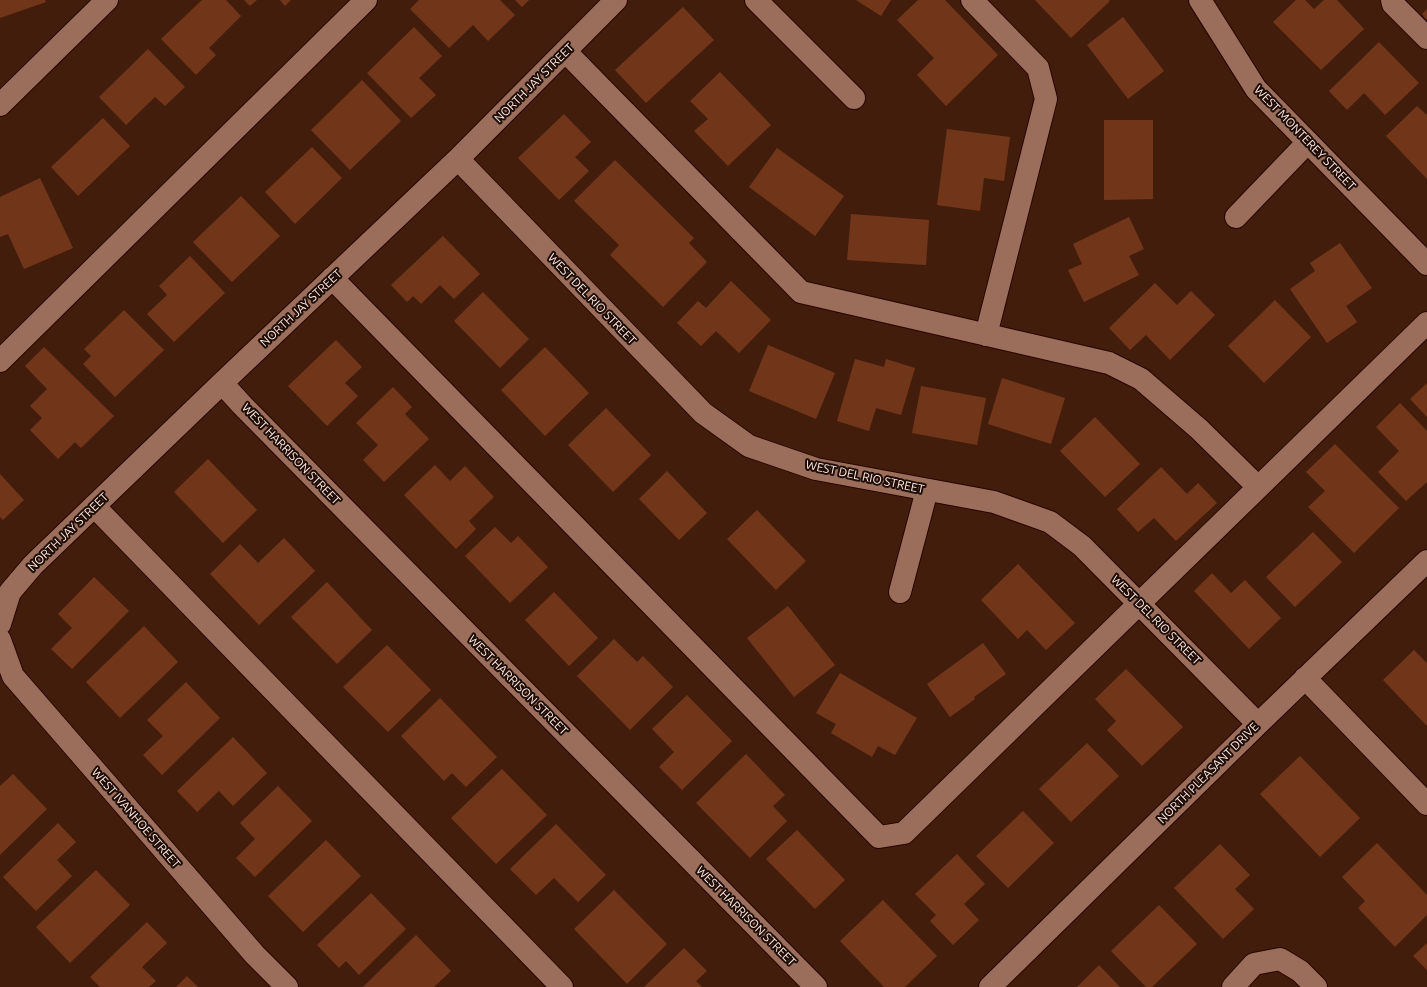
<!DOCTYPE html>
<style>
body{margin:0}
canvas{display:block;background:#431d0c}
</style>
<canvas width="1427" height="987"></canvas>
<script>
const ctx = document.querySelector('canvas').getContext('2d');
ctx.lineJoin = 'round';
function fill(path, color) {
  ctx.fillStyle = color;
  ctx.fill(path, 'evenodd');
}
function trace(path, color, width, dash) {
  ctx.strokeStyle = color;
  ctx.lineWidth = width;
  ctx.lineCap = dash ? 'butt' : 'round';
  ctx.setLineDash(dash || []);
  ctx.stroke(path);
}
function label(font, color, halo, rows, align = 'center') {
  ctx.font = font + ' Ubuntu,sans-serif';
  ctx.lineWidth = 4;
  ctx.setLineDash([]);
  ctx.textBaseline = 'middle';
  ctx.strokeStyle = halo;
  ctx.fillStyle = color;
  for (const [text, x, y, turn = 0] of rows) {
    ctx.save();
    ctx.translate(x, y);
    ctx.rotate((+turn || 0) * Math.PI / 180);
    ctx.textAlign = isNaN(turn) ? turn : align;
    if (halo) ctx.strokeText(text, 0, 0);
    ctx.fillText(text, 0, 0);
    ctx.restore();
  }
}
const building = new Path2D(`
 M0,0H45L46,2L0,18Z
 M202,0H226L241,16L209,48L216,55L196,75L161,39Z
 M244,0H257L250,6Z
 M280,0H291L285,6Z
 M419,0H500L515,15L488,41L473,25L449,48L410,9Z
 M515,0H529L522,7Z
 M856,0H891L881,16Z
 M918,0H945L998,55L946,106L917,75L934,58L897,20Z
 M1035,0H1109L1110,1L1071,38Z
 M1296,0H1305L1314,9L1324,0H1337L1364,29L1321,70L1273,22Z
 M683,7L714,40L646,103L615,70Z
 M1427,9V20L1422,14Z
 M1123,17L1164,71L1128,99L1087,45Z
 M414,27L442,56L419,78L436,95L411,118L367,73Z
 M1379,42L1419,83L1385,115L1364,93L1347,110L1329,91Z
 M148,49L185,87L165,106L155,97L126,125L99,97Z
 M720,72L771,125L728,166L694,131L708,119L690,101Z
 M362,80L401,121L350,170L311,130Z
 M1417,106L1427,115V179L1386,136Z
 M564,114L591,142L575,157L589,171L559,200L518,158Z
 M103,118L130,146L78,196L51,167Z
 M1104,120H1153V199L1104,200Z
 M947,129L1010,137L1004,181L984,178L980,211L937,205Z
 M312,147L342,178L295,224L265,192Z
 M777,148L844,196L815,236L749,187Z
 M615,160L694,238L689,243L707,262L663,307L610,255L619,245L574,201Z
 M40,178L73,248L24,269L8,234L0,237V197Z
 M241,196L280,236L232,282L193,242Z
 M851,214L929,220L926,265L847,260Z
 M1129,217L1144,249L1129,256L1139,275L1084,302L1068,270L1082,264L1073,244Z
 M443,236L480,274L454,299L440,285L421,304L413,296L407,302L391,285Z
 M1340,243L1372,288L1346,306L1357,322L1327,343L1290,289L1315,271L1310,263Z
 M190,256L225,293L174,342L147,314L167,295L159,286Z
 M731,281L771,320L739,353L716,331L701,346L677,323L698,301L706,308Z
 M1155,283L1177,305L1191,291L1215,315L1170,360L1146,335L1130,350L1109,328Z
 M483,292L529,339L500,368L454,321Z
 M1275,300L1311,337L1264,383L1228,346Z
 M124,310L164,350L115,397L83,364L91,356L84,349Z
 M336,340L362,367L345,383L358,396L327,426L288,386Z
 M768,345L835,373L816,419L749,391Z
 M44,347L114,416L81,448L75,442L58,459L30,430L42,418L30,406L47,389L25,366Z
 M545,347L589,393L545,436L501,390Z
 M855,359L884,367L886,359L915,368L901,415L876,408L869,431L837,421Z
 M1002,378L1065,398L1051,444L988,424Z
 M1427,383V417L1410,399Z
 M921,386L986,398L977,445L912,433Z
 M393,387L412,407L405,414L429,439L384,482L363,460L378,445L356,423Z
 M1400,403L1427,431V482L1406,501L1378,472L1399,451L1376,427Z
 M606,408L651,455L613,492L568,445Z
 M1095,417L1140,464L1105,497L1060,451Z
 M1335,444L1399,508L1354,553L1308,507L1325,491L1306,472Z
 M208,459L257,510L223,543L174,492Z
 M435,465L450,481L465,466L494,497L469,521L476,529L456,549L404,495Z
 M1161,467L1187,494L1198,483L1217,503L1176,541L1154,518L1138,532L1117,509Z
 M667,471L707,513L679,540L639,499Z
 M0,474L24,500L3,520L0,517Z
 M757,510L806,561L776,590L727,539Z
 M495,527L511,543L518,536L548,567L510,603L465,556Z
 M1313,532L1342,562L1295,607L1266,577Z
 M284,538L315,571L259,625L210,574L240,544L258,563Z
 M1018,564L1075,623L1046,650L1027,630L1018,639L981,600Z
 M1212,573L1231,593L1245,580L1281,618L1249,649L1194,591Z
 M94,577L129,611L72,669L51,649L72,628L58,614Z
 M327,582L372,630L337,664L291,617Z
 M554,592L598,638L569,666L525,620Z
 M788,606L835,665L794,697L747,638Z
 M144,626L178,662L120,718L86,682Z
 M614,639L637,662L643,656L673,687L630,730L577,676Z
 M983,643L1006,674L974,697L975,699L950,717L927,684Z
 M387,645L431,690L388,732L343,687Z
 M1414,650L1427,663V726L1383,680Z
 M1126,669L1183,727L1142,766L1107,730L1116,721L1095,699Z
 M840,673L917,718L895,755L878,746L872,757L831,733L836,724L816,713Z
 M186,682L220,718L162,775L143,755L163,736L147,720Z
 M687,695L732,741L682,790L659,767L674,752L652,729Z
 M440,698L497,757L466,787L452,773L444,781L401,736Z
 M233,737L267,773L233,806L219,791L197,812L177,791Z
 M1087,743L1119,776L1071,822L1039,789Z
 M746,754L785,795L773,806L787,821L750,858L696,803Z
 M1300,756L1360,818L1320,857L1260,794Z
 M502,769L547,815L496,864L451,818Z
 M13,774L47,809L0,855V786Z
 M278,786L312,821L255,877L236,858L255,839L240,823Z
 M1023,811L1054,843L1008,888L976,856Z
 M58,823L76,842L57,860L72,876L36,911L3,877Z
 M556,824L606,875L578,902L554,878L536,895L510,869Z
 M797,830L845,880L815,909L766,859Z
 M326,840L361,876L303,932L268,896Z
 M1377,843L1427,895V915L1395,947L1358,908L1365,901L1342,877Z
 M1220,844L1250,875L1235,889L1254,909L1223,939L1174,888Z
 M957,854L985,884L964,904L979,920L953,945L930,921L936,915L915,894Z
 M96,870L130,905L70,963L36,927Z
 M614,890L667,944L627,984L574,929Z
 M371,893L406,929L359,975L346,961L339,968L317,945Z
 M883,900L937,956L905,987H884L840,941Z
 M1159,905L1197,944L1152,987H1146L1111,951Z
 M147,922L167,943L142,967L156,981L149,987H100L90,977Z
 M416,935L451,971L434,987H363Z
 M1427,943V970L1413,956Z
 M684,948L707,971L696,981L702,987H644Z
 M1099,965L1120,987H1077Z
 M187,976L198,987H176Z`);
const minor = new Path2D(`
 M756,0L854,98
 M972,0L1038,68L1046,99L986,335
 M1200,0L1256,89L1427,264
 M1392,0L1393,4L1427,38
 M565,51L801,292L1109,363L1141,379L1199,429L1258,487
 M0,105L107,0
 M458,159L703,413L749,446L816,469L994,502L1050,522L1082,546L1258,724
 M1236,217L1308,142
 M332,278L879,837L904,833L1427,323
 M0,361L366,0
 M222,383L242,405L816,987
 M94,506L562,987
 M900,592L927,490
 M0,624L10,592L33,565L222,383L458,159L616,0
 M0,640L13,676L255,955L287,987
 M1305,678L1427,804
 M990,987L1258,724L1427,561
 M1233,987L1254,964L1280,959L1300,971L1316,987`);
const streetNames = [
 ["NORTH JAY STREET",534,83,-45],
 ["WEST MONTEREY STREET",1305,138,46],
 ["WEST DEL RIO STREET",592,299,46],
 ["NORTH JAY STREET",301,308,-43],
 ["WEST HARRISON STREET",291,454,46],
 ["WEST DEL RIO STREET",865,477,12],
 ["NORTH JAY STREET",68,532,-44],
 ["WEST DEL RIO STREET",1156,620,45],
 ["WEST HARRISON STREET",518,685,45],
 ["NORTH PLEASANT DRIVE",1208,773,-45],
 ["WEST IVANHOE STREET",136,818,49],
 ["WEST HARRISON STREET",746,916,45]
];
fill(building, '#71361a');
trace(minor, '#270500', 24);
trace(minor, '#9b6e5b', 22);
label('12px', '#ffeae2', '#1e0d06', streetNames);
</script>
